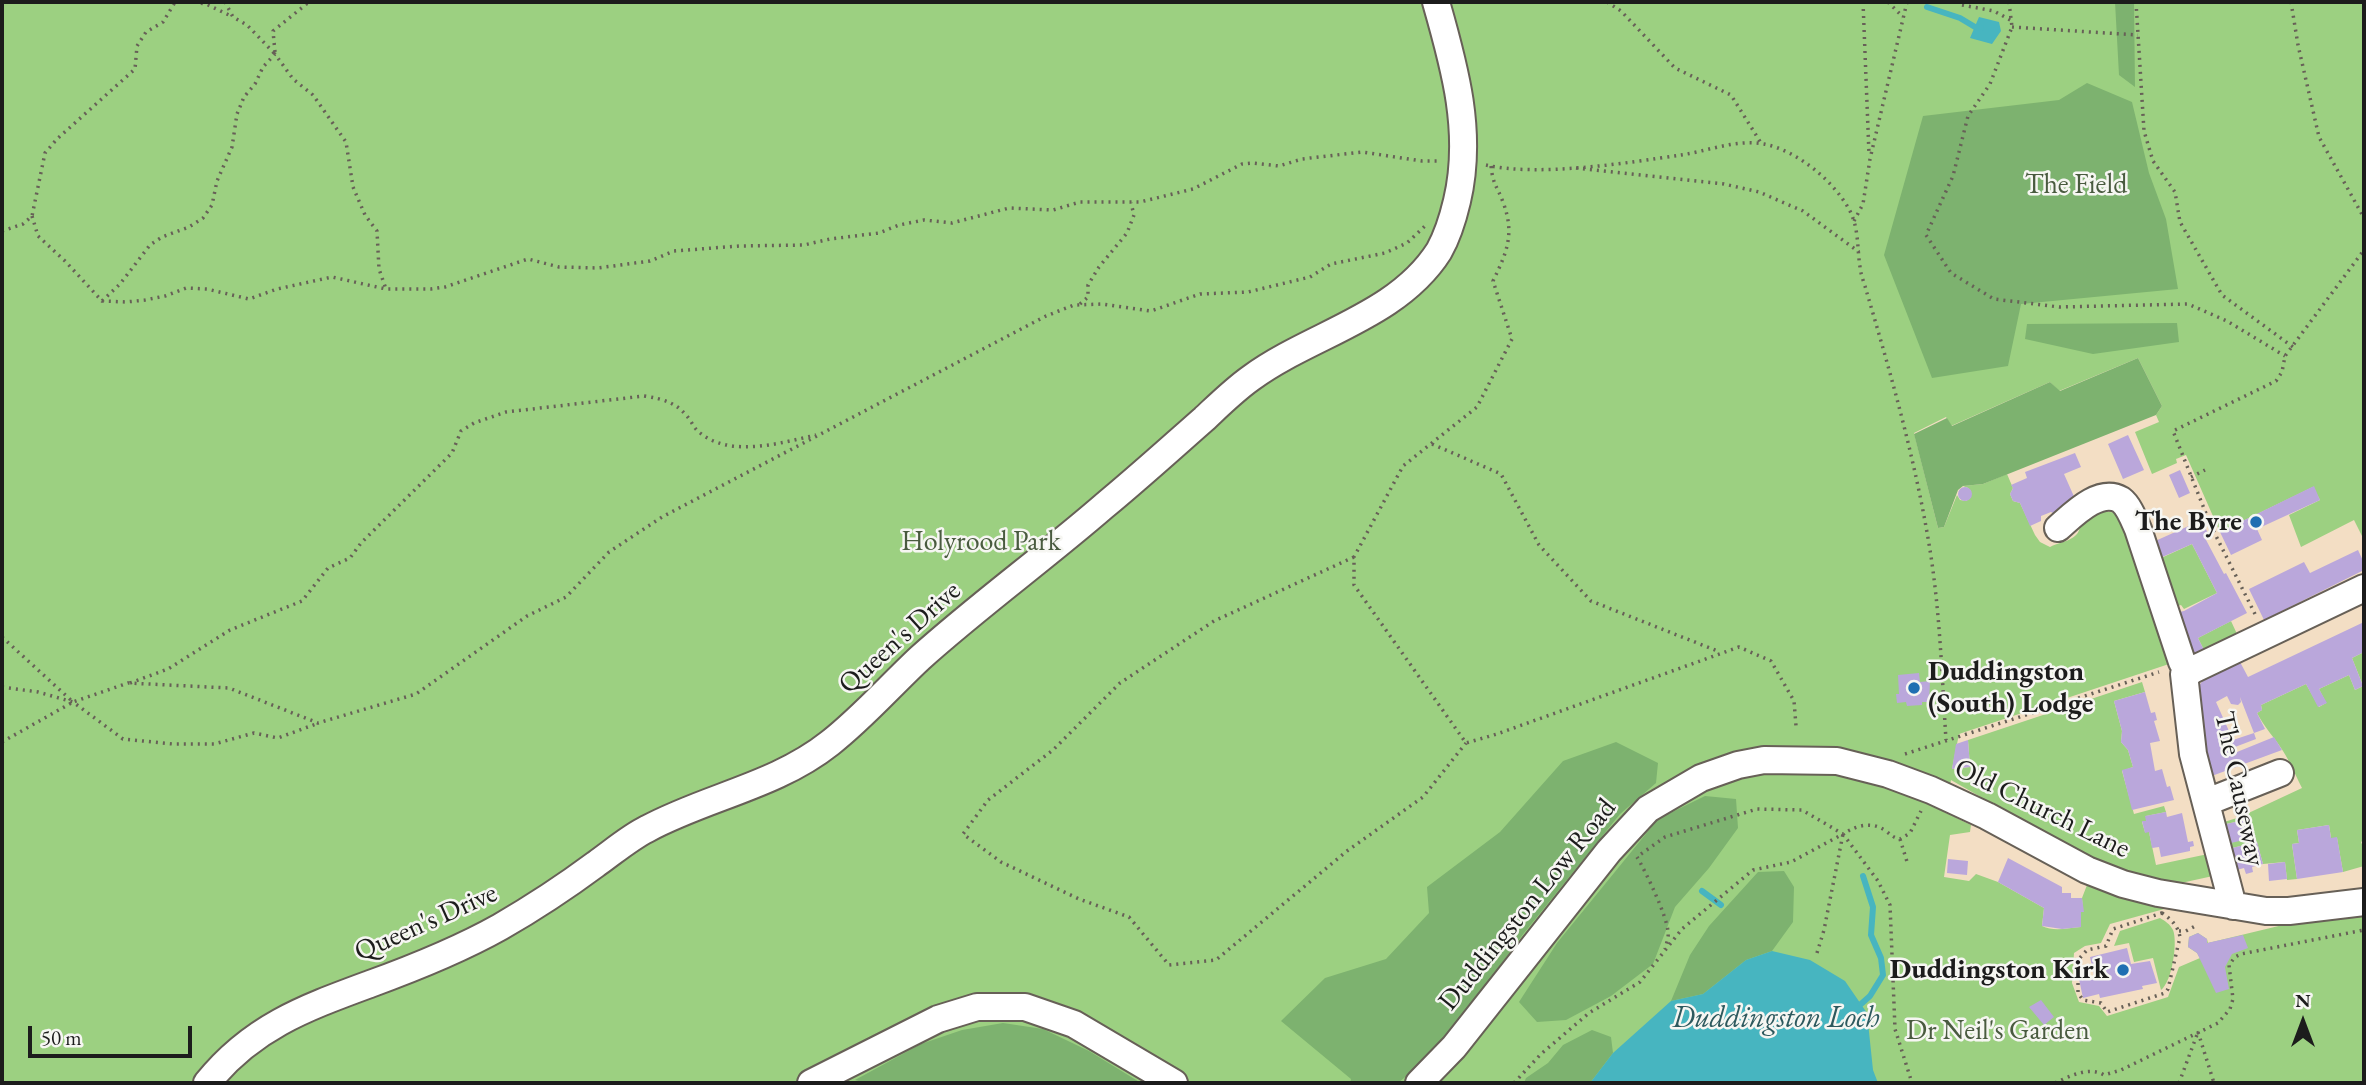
<!DOCTYPE html>
<style>
body{margin:0}
#map{position:relative;width:2366px;height:1085px;overflow:hidden;background:#f3dec4;font-family:"EB Garamond",serif}
canvas{display:block}
.frame{position:absolute;inset:0;border:4px solid #1c1c1c;pointer-events:none}
.north{position:absolute;left:2268px;top:987px;width:70px;height:70px;-webkit-text-stroke:5px #f6f6f2;paint-order:stroke;rotate:0deg;font-size:19px;font-weight:700;line-height:28px;text-align:center;color:#1c1c1c}
.north::after{content:'';display:block;margin:auto;width:24px;height:32px;background:#1c1c1c;clip-path:polygon(50% 0,100% 100%,50% 72%,0 100%)}
.scale{position:absolute;left:28px;top:1026px;width:164px;height:32px;box-sizing:border-box;border:4px solid #1c1c1c;border-top:0;padding-left:9px;font-size:21px;line-height:24px;white-space:nowrap;color:#1c1c1c;-webkit-text-stroke:5px #f6f6f2;paint-order:stroke}
</style>
<div id="map">
<canvas width="2366" height="1085"></canvas>
<div class="frame"></div>
<div class="north">N</div>
<div class="scale">50 m</div>
</div>
<script>
const ctx = document.querySelector('canvas').getContext('2d');
ctx.lineJoin = 'round';
function fill(path, color) {
  ctx.fillStyle = color;
  ctx.fill(path, 'evenodd');
}
function trace(path, color, width, dash) {
  ctx.strokeStyle = color;
  ctx.lineWidth = width;
  ctx.lineCap = dash ? 'butt' : 'round';
  ctx.setLineDash(dash || []);
  ctx.stroke(path);
}
function label(font, color, halo, rows, align = 'center') {
  ctx.font = font + ' "EB Garamond",serif';
  ctx.lineWidth = 5;
  ctx.setLineDash([]);
  ctx.textBaseline = 'middle';
  ctx.strokeStyle = halo;
  ctx.fillStyle = color;
  for (const [text, x, y, turn = 0] of rows) {
    ctx.save();
    ctx.translate(x, y);
    ctx.rotate((+turn || 0) * Math.PI / 180);
    ctx.textAlign = isNaN(turn) ? turn : align;
    if (halo) ctx.strokeText(text, 0, 0);
    ctx.fillText(text, 0, 0);
    ctx.restore();
  }
}
const green = new Path2D(`
 M2,2H2364V540L2354,520L2301,547L2289,515L2320,500L2313,487L2220,532L2186,455L2176,459L2177,463L2152,474L2135,432L2159,422L2156,415L2162,406L2138,358L2059,391L2050,382L1951,426L1946,417L1914,433L1938,528L1944,527L1957,495L1960,500L1966,501L1971,497V491L1968,488L1963,486L1983,484L2007,474L2013,488L2010,494L2013,501L2020,503L2035,535L2040,542L2050,547C2057,543 2071,541 2076,535C2079,533 2079,528 2081,525C2091,511 2107,509 2121,515L2175,662L1959,734L1952,769L1970,767L1968,740L2142,682L2145,692L2114,701L2122,731L2121,742L2128,750L2133,767L2122,771L2134,814L2164,806L2166,812L2146,816V821L2142,822L2145,832H2149L2156,865L2208,854L2213,876L2181,883L2163,881L2107,864L2047,835L1951,780L1944,812L1971,825L1970,832L1950,835L1944,877L1969,881L1976,874L1998,882L2044,908L2042,926C2054,932 2068,928 2081,927V912H2083L2082,898L2087,885L2128,897L2175,906L2110,924L2101,943L2085,946L2074,953L2072,983L2079,1002L2099,1006L2107,1016L2168,997L2179,967L2200,958L2197,953L2188,947L2189,937L2198,933L2207,939L2208,943L2287,924L2364,915V1083H2Z
 M2192,544L2217,593L2184,609L2181,605L2172,608L2161,558Z
 M2231,621L2237,634L2204,650L2198,638Z
 M2364,652V840L2361,842L2364,849V866L2343,872L2337,838H2331L2329,825L2297,830L2299,843L2292,844L2297,879L2287,880L2285,862L2263,864L2257,842L2228,849L2225,839L2230,838L2231,842L2248,838L2244,820L2222,825L2221,823L2240,817L2302,788C2296,776 2290,762 2283,751C2275,738 2264,727 2257,713L2262,710L2261,705L2306,684L2319,707L2326,703L2319,689L2349,675L2355,690L2363,686L2352,658Z
 M2160,918C2165,921 2170,924 2173,930C2178,942 2172,982 2161,990L2153,958L2134,962L2129,943L2114,946L2120,931Z`);
const forest = new Path2D(`
 M2115,2H2134L2135,87L2119,75Z
 M2087,83L2132,102L2149,173L2166,219L2178,289L2021,304L2008,366L1932,378L1884,255L1923,116L2059,100Z
 M2177,323L2179,342L2093,354L2025,339L2027,324Z
 M2138,358L2162,406L2156,415L1983,484L1963,486L1958,490L1944,527L1938,528L1914,434L1947,418L1952,426L2050,382L2060,391Z
 M1616,742L1658,763L1656,783L1620,814L1524,933L1438,1050L1398,1083H1350L1351,1079L1281,1021L1325,978L1386,959L1429,913L1427,887L1500,832L1563,761Z
 M1705,796L1736,799L1738,828L1709,868L1675,907L1653,964L1611,996L1566,1020L1537,1022L1519,1002L1557,943L1658,819Z
 M1784,871L1794,887L1793,922L1772,951L1746,960L1703,994L1671,1001L1690,955L1709,926L1758,872Z
 M1003,1023L1043,1029L1089,1051L1141,1083H865L855,1080L921,1044L962,1030Z
 M1592,1030L1611,1037L1613,1053L1590,1083H1524L1526,1078L1548,1063L1563,1045Z`);
const water = new Path2D(`
 M1979,17L1999,22L2001,31L1992,44L1970,38Z
 M1772,951L1810,960L1845,981L1867,1013L1873,1070L1878,1083H1590L1613,1053L1671,1001L1703,994L1746,960Z`);
const stream = new Path2D(`
 M1927,7L1960,18L1975,27L1981,28
 M1702,891L1721,905
 M1861,1004L1870,996L1883,975L1881,958L1871,935L1873,907L1863,876`);
const building = new Path2D(`
 M2128,435L2144,470L2123,479L2108,444Z
 M2075,453L2081,467L2064,474L2076,501L2055,514L2051,512L2041,516V521L2030,526L2020,503L2013,501L2010,494L2013,488L2011,485L2027,478L2025,472Z
 M2180,470L2190,493L2179,498L2169,475Z
 M2314,486L2320,500L2257,529L2262,540L2231,555L2220,532Z
 M1958 494a7 7 0 1 1 14 0a7 7 0 1 1-14 0Z
 M2202,520L2209,536L2205,538L2224,574L2226,573L2247,613L2198,638L2204,650L2187,658L2174,613L2184,611L2217,593L2192,544L2160,558L2153,542Z
 M2358,550L2364,563V570L2264,620L2249,589L2304,562L2310,573Z
 M2364,622V652L2352,658L2363,686L2355,690L2349,675L2319,689L2327,703L2318,707L2306,684L2261,705L2262,710L2257,713L2265,729L2254,733L2240,697L2241,702L2238,705L2231,704L2227,696L2216,702L2233,740L2254,733L2256,739L2235,747L2237,752L2274,737L2282,750L2209,777L2200,735L2199,686L2203,680L2240,662L2248,677Z
 M1919,673L1920,682L1930,681L1929,702H1922V705L1907,706L1906,702L1897,703L1896,694H1899L1898,675Z
 M2145,692L2151,713L2155,712L2157,720L2154,721L2160,741L2150,743L2155,771L2162,769L2167,787L2170,786L2174,800L2132,810L2122,770L2133,767L2128,750L2121,742L2122,731L2114,701Z
 M1968,740L1970,767L1952,769L1956,744Z
 M2166,812L2167,817L2182,813L2188,842L2193,841L2194,846L2190,847V851L2161,857L2159,847L2152,848L2149,832L2145,833L2142,821H2146L2145,816Z
 M2244,820L2248,839L2231,843L2230,838L2225,839L2222,825Z
 M2329,825L2331,838L2337,837L2343,872L2297,879L2292,844L2299,843L2297,830Z
 M2257,842L2263,864L2252,867L2253,872L2246,874L2244,868L2233,871L2228,849Z
 M2008,858L2062,887V893H2071V898H2082L2084,912H2081V927L2062,929L2042,926L2044,908L1998,882Z
 M1948,859L1968,861L1967,875L1947,873Z
 M2285,862L2287,879L2269,881L2268,864Z
 M2198,933L2207,939V943L2243,935L2248,948L2232,954L2225,967L2229,989L2216,993L2197,953L2188,947L2189,937Z
 M2127,948L2131,964L2150,961L2157,983L2142,986L2143,989L2138,990L2100,998L2099,994L2083,998L2079,979L2094,976L2090,957Z
 M2041,1000L2054,1017L2044,1025L2029,1007Z`);
const path = new Path2D(`
 M194,2L206,4L231,16
 M225,2L233,17L247,25L275,54
 M1607,2L1621,11L1675,68L1731,95L1761,143
 M1863,2L1869,154
 M1888,2L1903,17
 M2009,2L2012,27L1990,84L1968,116L1953,176L1926,235L1951,273L1994,299L2059,307L2188,304L2227,321L2285,356
 M2136,2L2144,131L2153,161L2175,192L2180,222L2222,295L2293,347
 M2291,2L2298,45L2319,137L2364,218
 M1962,5L1994,11L2012,21
 M2012,27L2138,35
 M275,52L273,31L309,2
 M1486,165C1538,177 1627,163 1681,155C1708,151 1736,139 1764,144C1798,151 1834,181 1850,211C1859,229 1857,248 1860,267C1861,276 1865,285 1867,293C1892,378 1916,463 1930,550C1940,613 1942,677 1946,740
 M1491,166C1493,185 1497,186 1503,202C1515,234 1507,252 1493,281L1512,339L1477,407L1403,466L1354,557V585L1466,743L1497,734L1739,647L1771,661L1794,701L1796,726
 M1576,168L1724,184L1759,192L1803,211L1859,252
 M32,216L38,236L65,261L102,301L126,302L145,300L165,296L186,288L207,289L249,299L277,289L332,277L386,289
 M1854,221L1863,204L1870,159L1907,2
 M2,231L23,224L32,216L45,153L57,139L135,69L137,46L146,32L163,22L175,2
 M102,301L120,284L150,245L162,237L189,227L203,218L212,205L217,181L232,147L237,114L244,97L255,84L263,67L275,54L293,79L313,95L346,142L353,187L365,215L377,231L379,269L386,289H431L445,287L528,259L559,267L598,268L650,261L674,251L739,246L804,245L830,239L879,233L899,225L924,220L952,223L1009,208L1053,210L1080,202H1140L1193,189L1242,164L1252,163L1279,166L1302,159L1362,152L1422,161H1440
 M1080,304L1088,297V285L1099,267L1127,233L1134,215L1131,203
 M1432,444L1501,474L1539,545L1591,601L1720,652
 M2191,477L2205,470
 M1354,557L1214,621L1120,683L1053,750L988,800L963,834L1001,862L1079,899L1129,917L1169,965L1216,960L1347,851L1423,797L1466,743
 M2255,614L2211,526L2173,431L2276,381L2282,372L2285,356L2364,250
 M2,637L73,702L128,683L229,688L318,723L416,694L527,616L566,597L609,552L662,517L1046,316L1074,305L1102,304L1151,311L1200,294L1248,292L1310,277L1331,264L1385,253L1407,243L1426,225
 M130,683L168,669L230,630L302,601L328,568L350,558L361,543L452,453L461,431L474,423L506,412L644,396C664,399 678,403 690,420C693,425 695,429 700,433C732,458 780,443 816,435
 M2,687L38,692L73,702L123,739L173,744H214L254,733L278,738L316,724
 M2,742L73,702
 M1905,754L2159,672
 M1843,834L1878,881L1890,905L1895,1029L1912,1083
 M1900,839L1908,865
 M1641,854L1665,837L1757,809L1802,810L1843,834C1857,825 1872,821 1886,831C1891,835 1894,838 1900,839L1910,833L1921,811
 M1637,857C1646,872 1667,916 1668,932C1669,938 1666,944 1665,949
 M2162,913C2171,919 2178,926 2180,937L2168,989L2165,993L2107,1012L2101,1003L2083,1000L2078,993V960L2087,950L2106,946L2113,929Z
 M2179,931H2186L2197,925
 M1817,953L1824,930L1843,834
 M2198,1032L2214,1083
 M1514,1083L1541,1054L1589,1013L1640,982L1682,929L1753,870L1791,862L1843,834
 M2055,1083C2070,1076 2089,1066 2104,1075L2121,1070L2218,1023L2230,1009L2233,999L2229,965L2235,957L2241,954L2364,930
 M2179,1083L2198,1032`);
const minor = new Path2D(`
 M2058,528C2072,516 2099,487 2121,500C2129,506 2134,520 2138,529L2182,662L2191,671
 M2207,802L2280,773
 M2233,906L2193,754L2184,674L2364,588
 M207,1083C252,1027 305,1008 370,984C414,968 459,950 500,927C533,908 565,887 596,864C613,852 629,838 647,829C706,797 776,786 830,743C862,718 890,686 920,658C979,605 1044,558 1104,506C1138,478 1171,448 1204,419C1219,405 1234,390 1251,378C1311,334 1397,317 1439,251C1448,235 1453,218 1457,201C1473,133 1455,68 1436,2
 M811,1083L938,1019L977,1007H1025L1074,1024L1174,1083
 M1419,1083L1454,1047L1609,851L1648,809L1701,778L1738,765L1764,760L1837,761L1888,774L1931,790L1987,816L2087,870L2123,884L2158,893L2266,911H2289L2364,902`);
const markers = [
 [2256,522,7,"#1f6fb2"],
 [1914,688,7,"#1f6fb2"],
 [2123,970,7,"#1f6fb2"]
];
const parkNames = [
 ["The Field",2076,185],
 ["Holyrood Park",981,542],
 ["Dr Neil's Garden",1998,1031]
];
const poiNames = [
 ["The Byre",2242,522],
 ["Duddingston",1928,672,"left"],
 ["(South) Lodge",1928,704,"left"],
 ["Duddingston Kirk",2109,970]
];
const streetNames = [
 ["Queen's Drive",900,638,-42],
 ["The Causeway",2239,789,78],
 ["Old Church Lane",2042,809,26],
 ["Duddingston Low Road",1528,905,-51],
 ["Queen's Drive",426,923,-24]
];
const waterNames = [
 ["Duddingston Loch",1776,1019]
];
fill(green, '#9cd081');
fill(forest, '#7db26f');
fill(water, '#47b5c0');
trace(stream, '#47b5c0', 6);
fill(building, '#baa7db');
trace(minor, '#676057', 30);
trace(path, '#676057', 3.5, [2, 5]);
trace(minor, '#fff', 26);
for (const [x, y, r, color] of markers) {
  const dot = new Path2D();
  dot.arc(x, y, r, 0, 2 * Math.PI);
  ctx.fillStyle = color;
  ctx.fill(dot);
  trace(dot, '#f6f6f2', 2.5);
}
label('28px', '#495b3f', '#f6f6f2', parkNames);
label('bold 28px', '#1c1c1c', '#f6f6f2', poiNames, 'right');
label('28px', '#1c1c1c', '#f6f6f2', streetNames);
label('italic 30px', '#2d595e', '#f6f6f2', waterNames);
</script>
